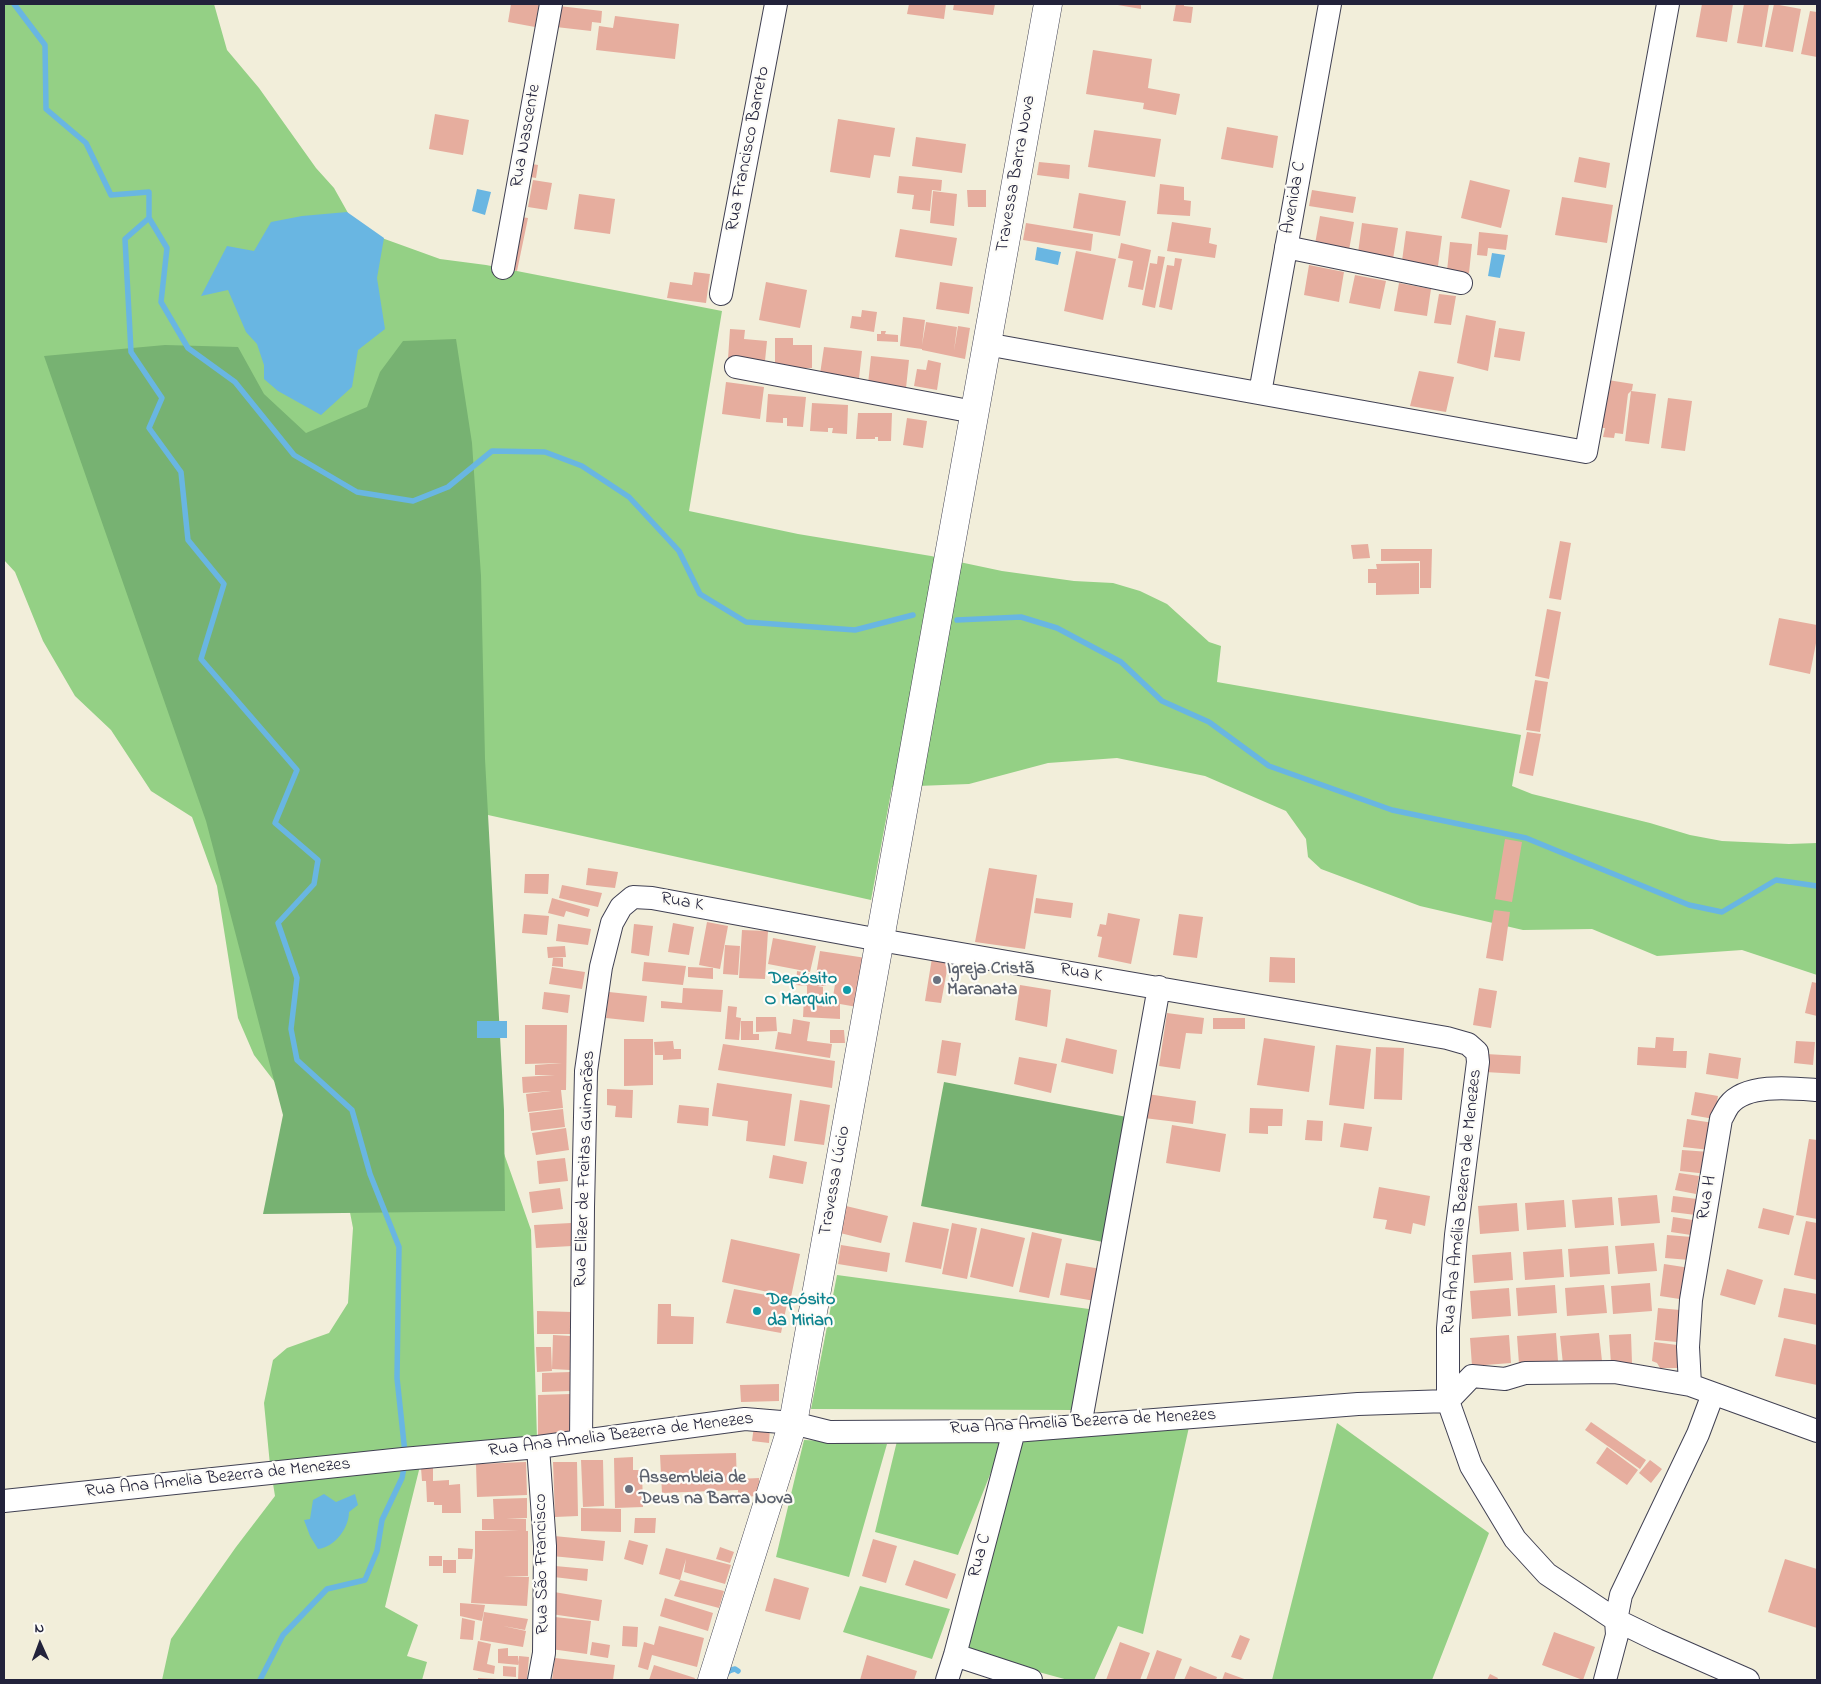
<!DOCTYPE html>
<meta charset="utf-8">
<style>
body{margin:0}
#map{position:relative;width:1821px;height:1684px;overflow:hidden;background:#f2eeda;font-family:"Indie Flower",sans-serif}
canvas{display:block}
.frame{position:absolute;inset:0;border:5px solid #22223b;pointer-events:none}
.north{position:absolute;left:15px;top:1619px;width:50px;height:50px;-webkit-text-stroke:4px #fdfcf7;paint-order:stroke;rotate:358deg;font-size:14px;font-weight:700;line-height:20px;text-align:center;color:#22223b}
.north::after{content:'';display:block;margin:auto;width:18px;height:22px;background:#22223b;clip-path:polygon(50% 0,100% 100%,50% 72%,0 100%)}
</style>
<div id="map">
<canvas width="1821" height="1684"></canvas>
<div class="frame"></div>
<div class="north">N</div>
</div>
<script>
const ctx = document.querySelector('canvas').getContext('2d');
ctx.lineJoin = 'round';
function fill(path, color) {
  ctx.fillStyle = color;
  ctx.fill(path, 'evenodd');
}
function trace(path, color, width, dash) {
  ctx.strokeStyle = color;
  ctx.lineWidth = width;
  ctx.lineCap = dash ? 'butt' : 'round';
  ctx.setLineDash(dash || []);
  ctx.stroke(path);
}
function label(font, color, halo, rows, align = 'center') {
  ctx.font = font + ' "Indie Flower",sans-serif';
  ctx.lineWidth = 4.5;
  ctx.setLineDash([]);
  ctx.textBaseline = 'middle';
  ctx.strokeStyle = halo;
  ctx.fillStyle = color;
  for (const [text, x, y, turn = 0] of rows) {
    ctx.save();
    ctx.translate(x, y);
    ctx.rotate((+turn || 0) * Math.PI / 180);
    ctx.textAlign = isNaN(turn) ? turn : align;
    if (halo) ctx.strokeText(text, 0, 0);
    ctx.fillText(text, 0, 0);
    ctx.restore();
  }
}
const green = new Path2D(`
 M4,4H214L227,50L259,88L316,168L334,188L357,229L440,259L486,265L722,311L689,511L798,534L931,556L1002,571L1074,581L1113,583L1140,591L1167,604L1209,642L1221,646L1217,682L1521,735L1512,786L1532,794L1650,823L1690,835L1722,841L1789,844L1817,843V975L1742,950L1657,956L1592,929L1523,930L1420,906L1321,869L1308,857L1306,839L1286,811L1205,776L1117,758L1048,763L969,784L892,787L871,900L443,805L478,1080L531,1230L537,1440L423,1454L385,1607L418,1625L407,1656L427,1662L422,1680H162L171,1639L236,1547L275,1496L270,1465L264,1403L273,1360L287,1348L329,1333L348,1303L353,1228L348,1202L311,1129L254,1055L238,1018L217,886L192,817L151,791L111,730L75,696L43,641L15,572L4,560Z
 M837,1275L1089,1309L1072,1410L811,1409Z
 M1337,1423L1489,1533L1432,1680H1272Z
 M1189,1427L1143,1634L1118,1626L1094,1680H1068L962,1651L1019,1439Z
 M1005,1437L958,1555L875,1532L897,1441Z
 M804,1440L887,1444L849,1577L776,1557Z
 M860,1586L950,1609L932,1659L843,1632Z`);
const forest = new Path2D(`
 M456,339L472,443L481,576L485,759L504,1110L505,1211L263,1214L283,1115L206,821L44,356L165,345L238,347L264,394L306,433L367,407L380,372L403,341Z
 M944,1082L1132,1118L1113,1244L921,1206Z`);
const water = new Path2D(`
 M477,189L491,192L485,215L472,211Z
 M347,212L384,238L377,278L385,329L358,350L352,387L321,415L278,391L264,379V365L257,344L246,332L228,290L201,296L227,246L254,251L271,222L302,216Z
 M1037,247L1061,252L1058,265L1035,260Z
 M1492,253L1505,255L1500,278L1488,276Z
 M477,1021H507V1038H477Z
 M324,1494L336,1502L355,1494L358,1505L349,1512C349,1528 335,1547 318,1549L310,1536L304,1520L310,1519L313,1500Z`);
const stream = new Path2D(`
 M14,4L45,45L46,109L86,143L111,195L149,192V218L125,239L131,352L162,398L149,428L181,472L188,540L224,584L201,659L297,770L275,823L318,860L314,884L278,923L297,978L291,1029L297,1060L352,1110L370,1174L399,1247L397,1378L405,1453
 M149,218L167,248L161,302L188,348L235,382L294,455L357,492L413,501L448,487L492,451L545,452L582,466L629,497L679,551L700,594L746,622L855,630L913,615
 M957,620L1021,617L1057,628L1121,662L1162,701L1209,722L1269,766L1392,810L1526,838L1689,905L1722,912L1776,880L1817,886
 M725,1676C728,1671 730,1670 735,1669L738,1671
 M260,1680L283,1635L327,1589L365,1580L377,1551L382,1520L402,1478L405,1463`);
const building = new Path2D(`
 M511,4H539L535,27L508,22Z
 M909,4H946L944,19L907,14Z
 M954,4H995L993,15L953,10Z
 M1112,4H1141V9Z
 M1176,4H1184V6L1193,7L1191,23L1173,21Z
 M1702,4H1733L1727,42L1696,37Z
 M1744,4H1769L1762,47L1737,43Z
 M1774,4L1801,9L1793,52L1765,47Z
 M559,6L602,11L601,23L592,22L591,31L556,27Z
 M1810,11L1817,12V57L1801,54Z
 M615,16L679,24L675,59L596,50L599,26L613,28Z
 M1093,50L1152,59L1148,88L1180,94L1176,115L1143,109L1144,103L1086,94Z
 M435,114L469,120L463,155L429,149Z
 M838,119L895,128L890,157L874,155L870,178L830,172Z
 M1227,127L1278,136L1273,168L1221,159Z
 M1094,130L1161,139L1155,177L1088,167Z
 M916,137L966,144L962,173L912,166Z
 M1579,157L1610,163L1606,188L1574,182Z
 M1039,162L1070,165L1069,179L1037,175Z
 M527,163L538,165L536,178L525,176Z
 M899,176L942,180L941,191L932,190L930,211L912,209L914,195L897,193Z
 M533,180L552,183L547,210L528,207Z
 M1470,180L1510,190L1501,228L1461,218Z
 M1160,184L1184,187V200L1191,201L1190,216L1157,214Z
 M967,190H986V207H968Z
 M1312,190L1356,197L1353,213L1309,206Z
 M933,191L957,194L954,226L930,223Z
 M1079,193L1126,201L1120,236L1073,228Z
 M579,194L615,199L610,234L574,229Z
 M1562,197L1613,205L1607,243L1555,235Z
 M514,216L528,218L517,271L504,268Z
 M1320,216L1354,222L1349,250L1315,244Z
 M1172,222L1211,228L1209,243L1217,245L1215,258L1167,251Z
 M1026,223L1093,234L1091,251L1023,240Z
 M1362,223L1398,228L1393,259L1358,253Z
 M900,229L957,238L952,266L895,257Z
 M1406,231L1442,236L1438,266L1402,261Z
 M1479,232L1508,235L1506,250L1488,248L1487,256L1477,255Z
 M1450,242L1472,244L1469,273L1447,271Z
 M1121,243L1151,250L1143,290L1128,287L1133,261L1118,258Z
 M1076,251L1116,259L1103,320L1064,311Z
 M1158,256L1165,257L1155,308L1142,305L1150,263L1157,264Z
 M1175,258L1182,259L1172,310L1159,307L1167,265L1174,266Z
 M1309,265L1344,272L1339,302L1304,295Z
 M694,272L710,274L706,303L667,298L670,282L692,285Z
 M1355,275L1386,281L1380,309L1349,303Z
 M766,282L807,290L800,328L759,320Z
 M940,282L973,287L969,314L936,309Z
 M1399,283L1431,289L1427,316L1394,311Z
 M1439,294L1456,296L1451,325L1434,323Z
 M862,310L877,312L874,332L850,328L852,316L861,317Z
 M1466,315L1496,321L1488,371L1457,363Z
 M903,317L925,320L922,345L926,322L957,327L954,351L958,326L970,328L965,359L922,350V349L900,346Z
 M1499,328L1525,332L1520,361L1494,357Z
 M730,329L745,330L744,339L767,341L765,361L728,359Z
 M881,331H886L885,334L898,335V342L877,341V334H881Z
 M775,338H793V345H812V368H775Z
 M824,347L862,351L859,378L820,374Z
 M871,356L909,360L906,388L868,384Z
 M928,360L941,363L937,390L914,386L917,369L926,370Z
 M1419,371L1454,377L1446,412L1410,406Z
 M1608,380L1633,384L1632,390L1628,394L1623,434L1615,433L1614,438L1603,437L1605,428H1602Z
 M726,382L764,387L760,419L722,414Z
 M1631,391L1656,394L1649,444L1625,441Z
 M768,394L806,397L803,427L787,426V418H783V423L766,422Z
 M1668,398L1692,401L1685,451L1661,448Z
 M812,403L848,405L847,434L832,433L833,428H828V432L810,431Z
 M858,413H892L891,441H878V437H875V439H856Z
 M907,418L927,421L923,448L903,445Z
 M1560,541L1571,543L1561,600L1549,598Z
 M1368,544L1370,558L1353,559L1351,545Z
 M1381,549H1432L1431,588H1420V561H1381Z
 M1419,563V594L1376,595V583H1368V569H1377L1376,564Z
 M1547,609L1561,612L1549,679L1535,676Z
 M1779,618L1817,625V638L1810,674L1769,665Z
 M1535,680L1548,682L1540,732L1526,730Z
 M1527,732L1541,734L1533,776L1519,773Z
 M1505,839L1522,842L1512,902L1495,899Z
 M588,868L618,872L615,888L586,885Z
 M989,868L1037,875L1025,949L975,942Z
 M525,874H549L548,894L524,893Z
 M562,885L602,893L598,907L559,898Z
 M552,898L590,909L588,917L566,911L564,917L548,913Z
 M1036,898L1073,903L1071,918L1034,913Z
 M1494,910L1510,912L1503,961L1486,958Z
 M1108,913L1140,919L1131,964L1098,957L1102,937L1097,936L1100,924L1106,925Z
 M524,914L549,916L547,935L522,933Z
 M1179,914L1203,917L1197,958L1173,955Z
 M707,922L728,926L720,969L699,965Z
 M673,923L694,927L689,955L668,952Z
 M558,924L591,929L588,945L556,941Z
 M634,924L653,926L649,956L631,953Z
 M742,930L768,931L765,979L739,978Z
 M773,938L816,946L810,972L768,964Z
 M725,945L740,946L738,975L723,974Z
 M565,946L566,957L548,958L547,947Z
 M820,951L866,958L857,1007L840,1004V1019L803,1017L804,998L830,999V1003H832L836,978L818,975L826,977V986H817L823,987V997H807V986L796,985L797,971L816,975Z
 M1270,957L1295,958V983L1269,982Z
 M553,958H563V967L552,966Z
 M932,958L949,959L941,1003L925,1001Z
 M644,962L686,966L683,985L642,981Z
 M552,967L585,972L582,989L549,984Z
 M688,967L713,968V979L688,977Z
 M1812,982L1817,983V1016L1805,1013Z
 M1020,985L1051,990L1047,1027L1015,1020Z
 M683,988L723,990L721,1012L661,1008V1001L682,1003Z
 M1479,988L1497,991L1491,1028L1473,1025Z
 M544,992L570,995L568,1013L542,1009Z
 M609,992L647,996L644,1022L606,1018Z
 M728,1006L737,1007L736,1017L741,1018L739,1040L725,1039Z
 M1167,1013L1204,1018L1202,1034L1186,1033L1180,1069L1159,1066Z
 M756,1017H776L777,1031L756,1032Z
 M1213,1018H1245V1029H1213Z
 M793,1019L810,1022L807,1041L832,1044L830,1058L775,1049L778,1032L791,1034Z
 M741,1021H753V1034H759V1040H741Z
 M525,1025H567L566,1090H561L563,1108L528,1112L526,1094L551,1091L523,1093L522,1077L555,1075H535V1065L562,1063L525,1064Z
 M830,1030H844L845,1043H830Z
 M1656,1037L1674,1038L1673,1051H1687L1686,1068L1637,1065L1638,1047L1655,1048Z
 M1066,1038L1117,1050L1113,1074L1061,1062Z
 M1264,1038L1315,1046L1309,1092L1257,1085Z
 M624,1039H653V1085L624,1086Z
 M942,1040L961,1043L956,1076L937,1073Z
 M673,1041L674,1049H681V1059L663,1060V1055H655L654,1042Z
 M1796,1041L1815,1042L1813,1065L1794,1063Z
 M723,1044L835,1061L832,1088L718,1070Z
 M1336,1045L1371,1049L1364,1109L1329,1105Z
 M1376,1047L1404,1048L1402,1100L1374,1099Z
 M1709,1053L1741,1058L1738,1079L1706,1074Z
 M1486,1054L1521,1056L1520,1074L1485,1072Z
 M1019,1057L1057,1064L1051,1093L1014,1084Z
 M717,1083L792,1094L785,1146L746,1141L748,1121L712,1116Z
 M607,1089L633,1090L632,1118L615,1117L616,1106L607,1105Z
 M1695,1092L1718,1096L1714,1119L1691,1115Z
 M1147,1094L1196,1101L1193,1124L1144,1118Z
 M800,1100L830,1105L824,1145L794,1141Z
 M679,1105L709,1108L708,1126L677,1123Z
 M1250,1108L1283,1109L1282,1126H1268V1134L1249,1133Z
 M563,1109L565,1127L531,1131L529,1113Z
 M1687,1119L1714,1123L1710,1150L1683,1147Z
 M1307,1120L1323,1121L1322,1141L1305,1140Z
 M1344,1123L1372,1127L1368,1151L1340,1147Z
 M1172,1125L1226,1134L1220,1172L1166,1163Z
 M566,1128L569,1150L536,1155L532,1133Z
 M1809,1139L1817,1140V1219L1796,1215Z
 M1682,1150L1710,1152L1708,1174L1680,1171Z
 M773,1155L807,1162L803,1184L769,1178Z
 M565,1158L568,1181L539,1184L537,1161Z
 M1679,1173L1699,1176L1696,1194L1675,1190Z
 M1379,1187L1430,1196L1425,1226L1413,1223L1411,1234L1385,1229L1387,1220L1373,1218Z
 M560,1188L563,1209L532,1213L529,1192Z
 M1657,1195L1660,1223L1621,1226L1618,1198Z
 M1673,1196L1697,1199L1696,1215L1671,1212Z
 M1612,1197L1614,1225L1575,1228L1572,1200Z
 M1564,1200L1566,1227L1527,1230L1525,1203Z
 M1517,1203L1519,1231L1480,1234L1478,1206Z
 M846,1206L888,1216L881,1243L840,1233Z
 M1763,1208L1794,1216L1789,1235L1758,1228Z
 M1673,1217L1693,1220L1691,1235L1671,1232Z
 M1806,1221L1817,1223V1280L1794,1275Z
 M913,1222L949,1229L941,1269L905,1262Z
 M571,1223L572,1246L536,1248L534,1225Z
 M952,1223L977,1228L967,1279L942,1274Z
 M981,1228L1025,1238L1013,1287L970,1277Z
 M1032,1232L1062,1239L1049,1298L1019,1292Z
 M1667,1235L1692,1237L1690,1260L1665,1258Z
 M731,1239L800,1254L791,1297L722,1282Z
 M1654,1243L1657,1271L1618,1274L1615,1246Z
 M841,1245L890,1253L887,1272L838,1264Z
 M1608,1246L1610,1274L1570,1277L1568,1249Z
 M1562,1249L1564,1277L1525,1280L1523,1252Z
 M1511,1252L1513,1280L1474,1283L1472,1255Z
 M1066,1263L1101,1269L1095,1301L1060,1295Z
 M1664,1264L1690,1268L1686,1300L1660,1296Z
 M1727,1269L1763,1280L1755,1305L1720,1295Z
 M1650,1283L1652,1311L1613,1314L1611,1286Z
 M1555,1285L1557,1313L1518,1316L1516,1288Z
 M1604,1285L1607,1313L1567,1316L1565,1288Z
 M1509,1288L1511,1316L1472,1319L1470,1291Z
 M1784,1288L1817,1294V1325L1778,1317Z
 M734,1289L788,1299L781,1333L726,1323Z
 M658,1304H671V1316L694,1317L693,1344H657Z
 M1658,1308L1680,1310L1677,1342L1655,1340Z
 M537,1311L572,1312V1334H537Z
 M1556,1333L1558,1361L1519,1364L1517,1336Z
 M1599,1333L1602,1361L1563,1364L1560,1336Z
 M1631,1334L1632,1363L1611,1364L1609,1335Z
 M553,1335L570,1336V1370L552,1369Z
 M1509,1335L1511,1363L1472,1366L1470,1338Z
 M1784,1338L1817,1345V1385L1775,1376Z
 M1654,1342L1677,1345V1368H1660L1657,1363L1652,1361Z
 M536,1347H551L552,1371L537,1372Z
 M570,1372V1391L542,1392V1373Z
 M779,1384V1401L741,1402L740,1385Z
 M571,1394V1438L538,1439V1395Z
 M1591,1422L1646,1460L1640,1469L1585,1430Z
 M754,1426L770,1427L769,1443L752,1441Z
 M1607,1447L1638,1470L1627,1485L1596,1463Z
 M736,1453L737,1485L738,1479L759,1478L760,1496L738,1497V1490L662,1493L660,1455Z
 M633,1457V1470H642L643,1507L615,1508L614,1458Z
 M581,1460H603L604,1506L583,1507Z
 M1650,1460L1662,1469L1651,1483L1639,1473Z
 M526,1462L527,1495L477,1497L476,1464Z
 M553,1462H577L578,1516L555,1517Z
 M421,1468H433V1481L449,1480V1485L460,1484L461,1513H442V1505H434V1502H427L426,1481H422Z
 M527,1498V1518L506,1519H526V1531H528V1576H503L529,1577L527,1606L471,1603L475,1556V1531H519L482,1530V1519H494L493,1499Z
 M581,1508L621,1509V1532L581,1531Z
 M635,1518H656L655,1533H634Z
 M554,1536L605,1541L603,1561L552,1556Z
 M873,1539L897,1546L886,1583L862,1576Z
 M629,1540L648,1545L643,1565L624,1559Z
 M720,1547L734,1552L730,1563L716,1559Z
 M458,1548L473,1549L472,1559H458Z
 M666,1548L731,1565L725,1584L684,1572L686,1559L680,1580L659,1574Z
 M429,1556H442V1566H429Z
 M1785,1559L1817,1569V1628L1768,1612Z
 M443,1560H456V1573H443Z
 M914,1560L956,1574L947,1599L905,1585Z
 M555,1566L588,1569L587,1581L554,1577Z
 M774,1578L809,1588L800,1620L765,1611Z
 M680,1580L724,1591L719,1608L674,1596Z
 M554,1592L602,1600L599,1621L551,1614Z
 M665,1598L713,1613L708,1631L660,1616Z
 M460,1603L485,1605L482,1621L460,1616Z
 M484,1612L528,1619L525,1630L503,1626L526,1631L523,1647L480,1640Z
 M555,1617L591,1621L587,1654L551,1649Z
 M462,1618L475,1621L473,1640L460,1639Z
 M623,1626L638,1627L637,1647L622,1646Z
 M659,1626L704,1638L697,1667L652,1655L648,1670L638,1667L644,1642L654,1645Z
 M1554,1632L1595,1647L1583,1680L1542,1665Z
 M1240,1635L1250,1639L1241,1660L1231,1657Z
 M478,1641L491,1644L487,1664L495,1666L494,1674L473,1670Z
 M592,1642L610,1645L608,1658L590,1655Z
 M1120,1642L1150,1653L1140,1680H1106Z
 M508,1648V1656H518L519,1665L498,1663V1649Z
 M1157,1650L1182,1659L1174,1680H1146Z
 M867,1655L917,1671L914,1680H860Z
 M519,1656L529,1657L527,1680H518Z
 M555,1658L615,1665L613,1680H552Z
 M654,1665L695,1678L694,1680H649Z
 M503,1666L516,1667V1677L503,1676Z
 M1190,1666L1217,1677L1216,1680H1184Z
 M1225,1672L1247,1680H1222Z
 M1490,1674L1498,1678L1497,1680H1487Z
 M478,1678L497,1679V1680H478Z`);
const minor = new Path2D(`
 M1286,247L1461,283
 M503,268L551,4
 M721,294L776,4
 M986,344L1586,452L1668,4
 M736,367L974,412
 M1260,393L1330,4
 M1690,1385L1688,1347L1691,1300L1721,1119C1724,1114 1726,1109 1729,1105C1746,1083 1792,1088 1817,1090
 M1448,1401L1472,1376L1505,1379L1525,1373L1614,1372L1690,1385L1817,1431
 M1080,1426L1159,987
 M581,1441L583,1207L586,1071L601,967L612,923L621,907L633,897L652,898L880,940L1447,1038L1468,1044L1477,1052L1478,1062L1456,1235L1448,1328V1401L1471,1466L1515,1539L1547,1574L1616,1620L1657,1640L1748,1680
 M538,1447L545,1546L544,1653L539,1680
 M4,1501L403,1459L538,1447L745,1419L793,1423L829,1432L1014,1431L1358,1404L1448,1401
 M955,1655L1031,1680
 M947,1680L955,1655L1014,1431
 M1605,1680L1617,1635L1616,1620L1621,1595L1698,1434L1713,1394`);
const tertiary = new Path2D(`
 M712,1680L793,1423L1048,4`);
const markers = [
 [937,980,5,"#6b7280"],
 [847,990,5,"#0f9aa8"],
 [757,1311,5,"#0f9aa8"],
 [629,1489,5,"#6b7280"]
];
const streetNames = [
 ["Rua Nascente",527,136,-80],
 ["Rua Francisco Barreto",749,149,-79],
 ["Travessa Barra Nova",1017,174,-80],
 ["Avenida C",1295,198,-80],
 ["Rua K",682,903,10],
 ["Rua K",1081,974,10],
 ["Rua Elizer de Freitas Guimarães",586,1169,-88],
 ["Travessa Lúcio",836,1181,-80],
 ["Rua H",1708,1198,-80],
 ["Rua Ana Amélia Bezerra de Menezes",1463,1202,-84],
 ["Rua Ana Amelia Bezerra de Menezes",1083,1423,-3],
 ["Rua Ana Amelia Bezerra de Menezes",621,1436,-7],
 ["Rua Ana Amelia Bezerra de Menezes",218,1479,-6],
 ["Rua C",981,1556,-75],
 ["Rua São Francisco",543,1564,-91]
];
const worshipNames = [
 ["Igreja Cristã",947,970],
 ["Maranata",947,991],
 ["Assembleia de",639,1479],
 ["Deus na Barra Nova",639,1500]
];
const cultureNames = [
 ["Depósito",837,980],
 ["O Marquin",837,1001],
 ["Depósito",767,1301,"left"],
 ["da Mirian",767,1322,"left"]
];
fill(green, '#94d085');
fill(forest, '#77b272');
fill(water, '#69b6e2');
trace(stream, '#69b6e2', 5.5);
fill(building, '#e6ad9e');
trace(minor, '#414153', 24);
trace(tertiary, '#414153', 29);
trace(minor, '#fff', 22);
trace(tertiary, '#fff', 28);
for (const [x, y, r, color] of markers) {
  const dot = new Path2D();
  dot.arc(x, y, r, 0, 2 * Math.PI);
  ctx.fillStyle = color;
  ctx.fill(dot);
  trace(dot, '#fdfcf7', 2);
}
label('18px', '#22223b', '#fdfcf7', streetNames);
label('bold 18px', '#5b616d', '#fdfcf7', worshipNames, 'left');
label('bold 18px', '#0d838f', '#fdfcf7', cultureNames, 'right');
</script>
